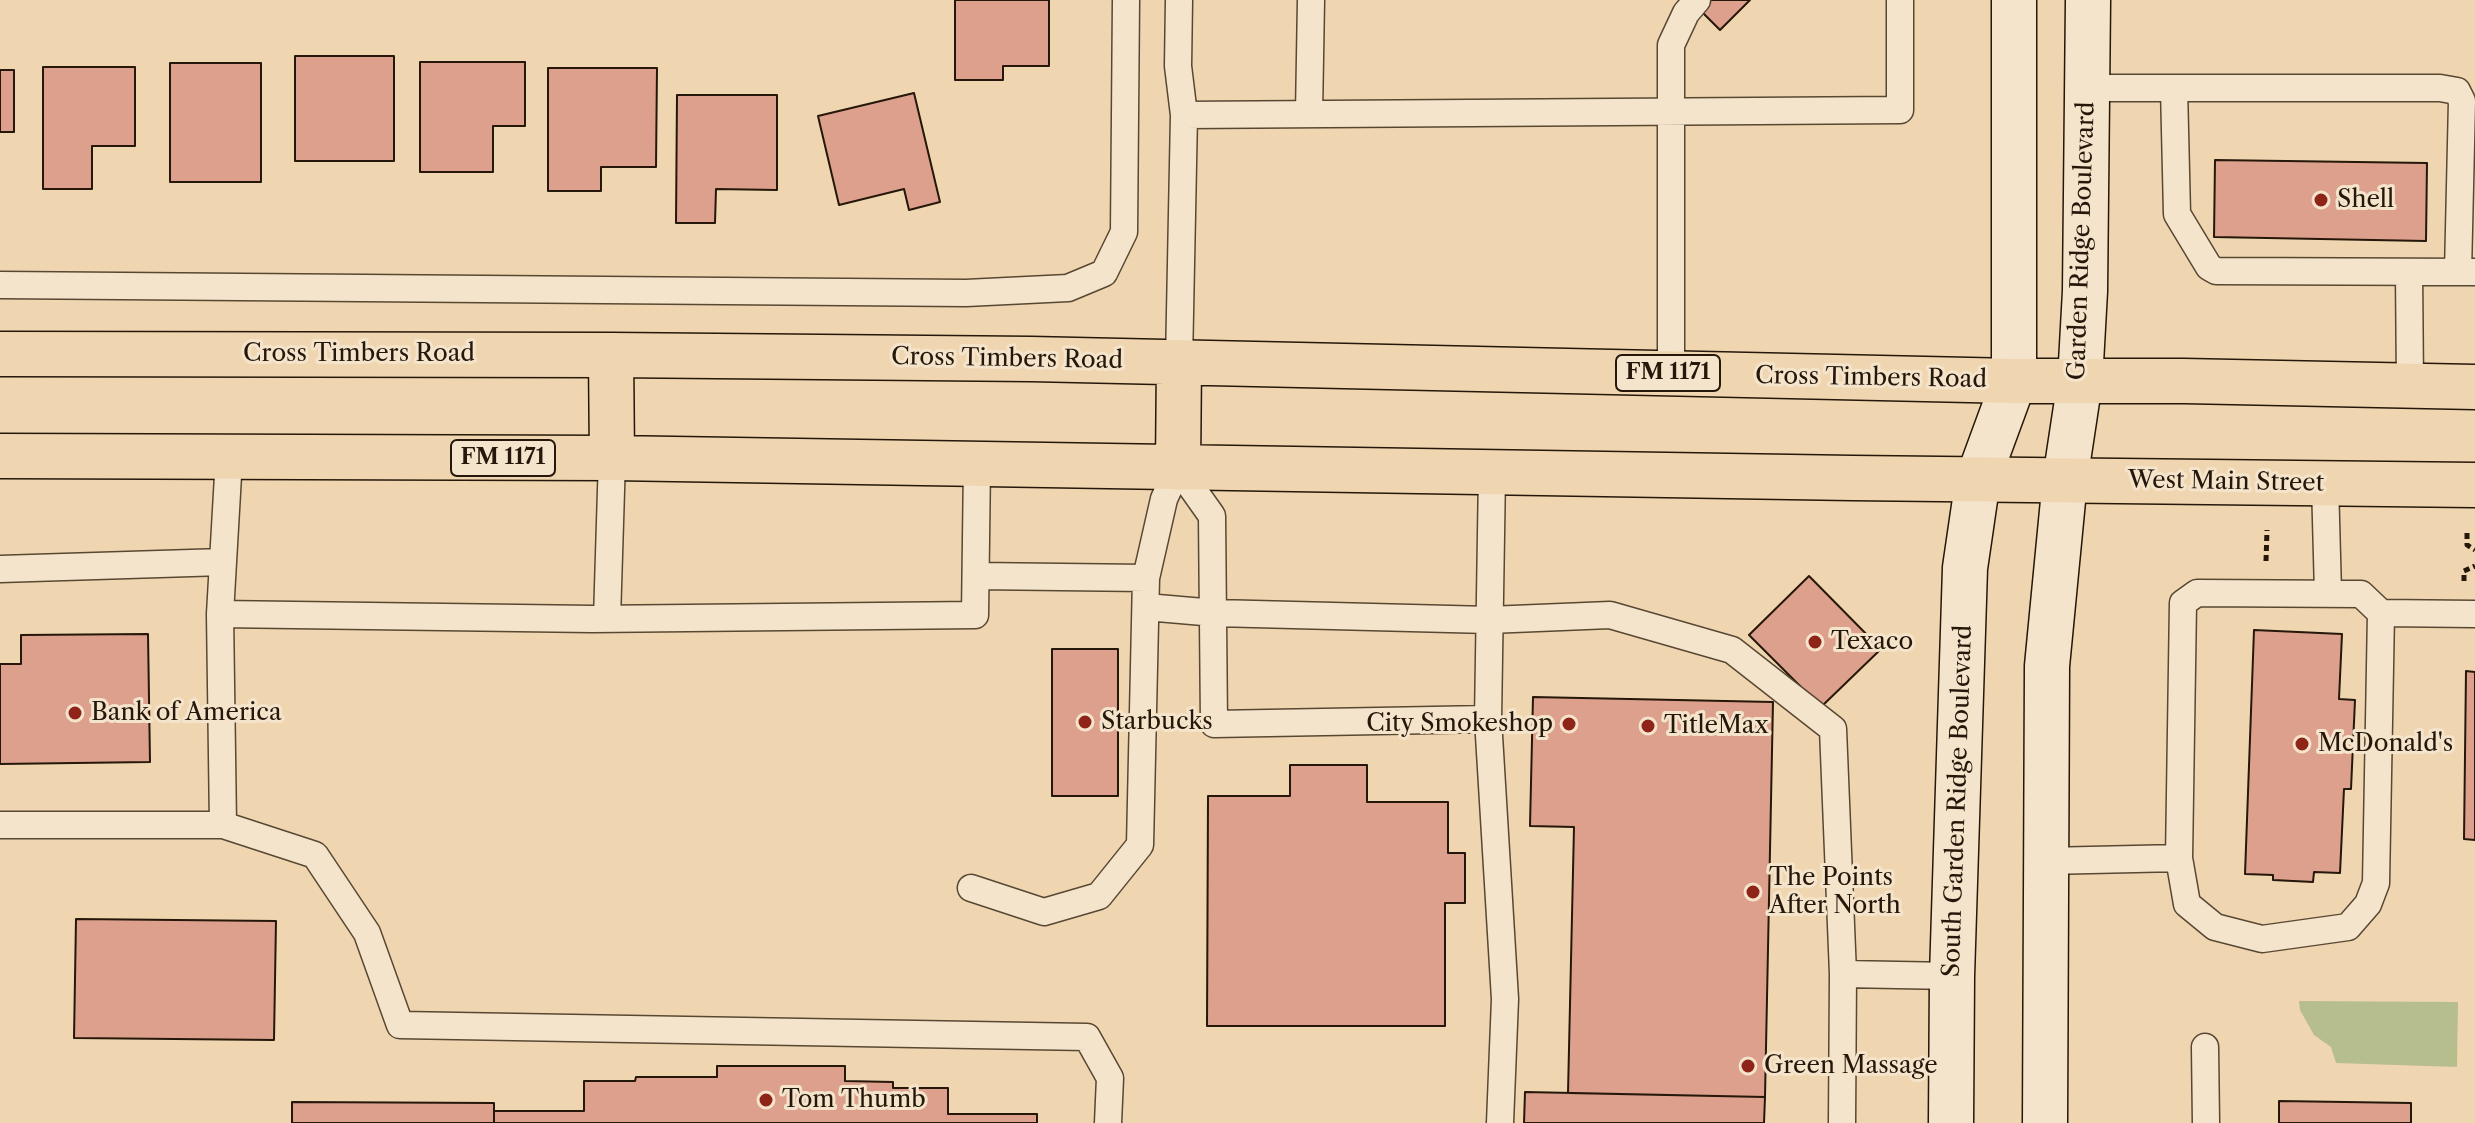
<!DOCTYPE html>
<style>
body{margin:0}
canvas{display:block;background:#efd6b0}
</style>
<canvas width="2475" height="1123"></canvas>
<script>
const ctx = document.querySelector('canvas').getContext('2d');
ctx.lineJoin = 'round';
function fill(path, color) {
  ctx.fillStyle = color;
  ctx.fill(path, 'evenodd');
}
function trace(path, color, width, dash) {
  ctx.strokeStyle = color;
  ctx.lineWidth = width;
  ctx.lineCap = dash ? 'butt' : 'round';
  ctx.setLineDash(dash || []);
  ctx.stroke(path);
}
function label(font, color, halo, rows, align = 'center') {
  ctx.font = font + ' "Libre Caslon Text",serif';
  ctx.lineWidth = 6;
  ctx.setLineDash([]);
  ctx.textBaseline = 'middle';
  ctx.strokeStyle = halo;
  ctx.fillStyle = color;
  for (const [text, x, y, turn = 0] of rows) {
    ctx.save();
    ctx.translate(x, y);
    ctx.rotate((+turn || 0) * Math.PI / 180);
    ctx.textAlign = isNaN(turn) ? turn : align;
    if (halo) ctx.strokeText(text, 0, 0);
    ctx.fillText(text, 0, 0);
    ctx.restore();
  }
}
const green = new Path2D(`
 M2299,1001L2458,1002L2457,1067L2336,1063L2331,1047L2314,1035L2300,1010Z`);
const building = new Path2D(`
 M955,0H1049V66H1003V80H955Z
 M1690,0H1750L1720,30Z
 M295,56H394V161H295Z
 M420,62H525V126H493V172H420Z
 M170,63H261V182H170Z
 M43,67H135V146H92V189H43Z
 M548,68H657L656,167H601V191H548Z
 M0,70H14V132H0Z
 M914,93L940,202L909,210L904,189L839,205L818,116Z
 M677,95H777V190L716,189L715,223H676Z
 M2215,160L2427,163L2426,241L2214,237Z
 M1809,576L1881,649L1821,707L1749,635Z
 M2254,630L2342,634L2339,699L2355,700L2351,789H2344L2340,873L2314,872L2313,882L2273,880V875L2245,874Z
 M148,634L150,762L0,764V664H21V635Z
 M1052,649H1118V796H1052Z
 M2466,671L2475,672V840L2464,839Z
 M1533,697L1773,702L1765,1097L1568,1093L1574,827L1530,826Z
 M1290,765H1367V802H1448V853H1465V903H1445V1026H1207L1208,796H1290Z
 M76,919L276,921L274,1040L74,1038Z
 M717,1066H845V1081L893,1082V1088H948V1114H1037V1123H494V1111H584V1081H635L636,1077H717Z
 M1525,1092L1765,1097L1764,1123H1524Z
 M2279,1101L2411,1103V1123H2279Z
 M292,1102L494,1103V1123H292Z`);
const path = new Path2D(`
 M2467,533V545L2475,550
 M2266,561L2267,530
 M2464,581V571L2475,566`);
const service = new Path2D(`
 M1179,0L1178,66L1184,115
 M2087,88H2440L2457,91L2462,101L2458,272
 M2174,88L2177,214L2209,267L2216,271L2475,272
 M1309,114L1311,0
 M2409,272L2410,386
 M0,285L966,293L1068,288L1104,273L1124,232L1126,0
 M1179,362L1184,115L1900,110V0
 M1671,373V45L1686,13L1697,0
 M229,458L220,614L223,825L315,855L367,933L400,1025L1087,1037L1110,1078L1108,1123
 M1178,468L1212,516L1214,724L1488,719
 M1492,473L1488,719L1505,999L1500,1123
 M2325,483L2328,593
 M0,569L223,562
 M976,576L1146,578
 M1146,607L1215,613L1489,620L1610,615L1732,650L1833,729L1843,974
 M2381,613L2376,883L2368,904L2348,927L2262,939L2215,927L2187,904L2179,858L2183,603L2197,593L2361,594L2381,613L2475,614
 M220,614L592,619L975,615L977,464
 M607,619L612,458
 M0,825H223
 M2046,861L2179,858
 M971,888L1044,912L1099,896L1140,845L1146,578L1164,499L1178,468
 M2205,1047L2206,1123
 M1842,1123L1843,974L1952,976`);
const secondary = new Path2D(`
 M1951,1123L1952,976L1965,568L1978,479L2014,381V0
 M2045,1123L2047,666L2065,480L2080,381L2085,291L2088,0`);
const primary = new Path2D(`
 M0,354L611,355L1031,359L2014,381H2184L2475,387
 M611,355L612,458
 M0,456L612,458L1852,478L2475,485
 M1178,468L1179,362`);
const markers = [
 [2321,200,8,"#8f2418"],
 [1815,642,8,"#8f2418"],
 [75,713,8,"#8f2418"],
 [1085,722,8,"#8f2418"],
 [1569,724,8,"#8f2418"],
 [1648,726,8,"#8f2418"],
 [2302,744,8,"#8f2418"],
 [1753,892,8,"#8f2418"],
 [1748,1066,8,"#8f2418"],
 [766,1100,8,"#8f2418"]
];
const shields = [
 [1668,373,104],
 [503,458,104]
];
const shieldNames = [
 ["FM 1171",1668,373],
 ["FM 1171",503,458]
];
const poiNames = [
 ["Shell",2337,200],
 ["Texaco",1831,642],
 ["Bank of America",91,713],
 ["Starbucks",1101,722],
 ["City Smokeshop",1553,724,"right"],
 ["TitleMax",1664,726],
 ["McDonald's",2318,744],
 ["The Points",1769,878],
 ["After North",1769,906],
 ["Green Massage",1764,1066],
 ["Tom Thumb",782,1100]
];
const streetNames = [
 ["Garden Ridge Boulevard",2082,241,-88],
 ["Cross Timbers Road",359,354],
 ["Cross Timbers Road",1007,359,1],
 ["Cross Timbers Road",1871,378,1],
 ["West Main Street",2226,482,1],
 ["South Garden Ridge Boulevard",1958,801,-88]
];
fill(green, '#b7be8d');
fill(building, '#dca08c');
trace(building, '#251709', 2);
trace(service, '#584733', 29);
trace(secondary, '#251709', 47);
trace(primary, '#251709', 47);
trace(path, '#251709', 5, [6, 4]);
trace(service, '#f5e4cc', 26);
trace(secondary, '#f5e4cc', 44);
trace(primary, '#efd6b0', 44);
for (const [x, y, r, color] of markers) {
  const dot = new Path2D();
  dot.arc(x, y, r, 0, 2 * Math.PI);
  ctx.fillStyle = color;
  ctx.fill(dot);
  trace(dot, '#f5e4cc', 3);
}
for (const [x, y, w] of shields) {
  const box = new Path2D();
  box.roundRect(x - w / 2, y - 18, w, 36, 6);
  ctx.fillStyle = '#f5e4cc';
  ctx.fill(box);
  trace(box, '#251709', 2);
}
label('bold 22px', '#251709', null, shieldNames);
label('24px', '#251709', '#f5e4cc', poiNames, 'left');
label('24px', '#251709', '#f5e4cc', streetNames);
</script>
